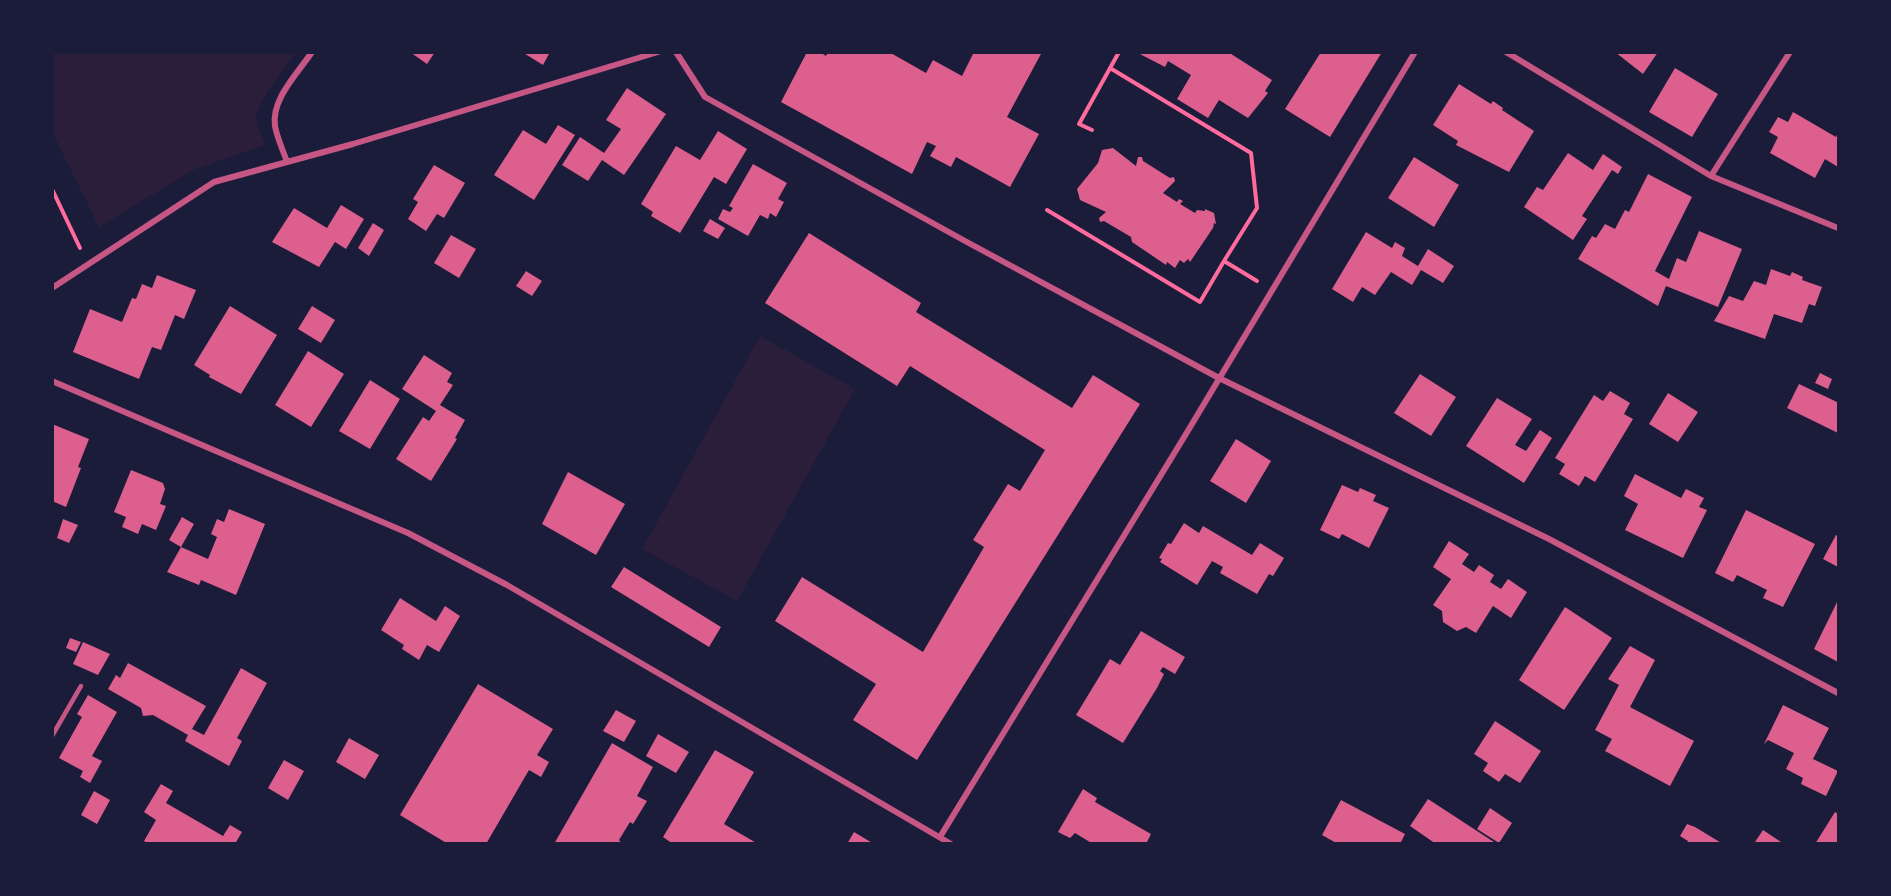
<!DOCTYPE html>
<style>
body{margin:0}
#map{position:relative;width:1891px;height:896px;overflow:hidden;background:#1b1b3a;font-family:Georgia,serif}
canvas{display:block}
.frame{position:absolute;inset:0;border:54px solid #1b1b3a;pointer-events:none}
</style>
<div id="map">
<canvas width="1891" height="896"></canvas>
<div class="frame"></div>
</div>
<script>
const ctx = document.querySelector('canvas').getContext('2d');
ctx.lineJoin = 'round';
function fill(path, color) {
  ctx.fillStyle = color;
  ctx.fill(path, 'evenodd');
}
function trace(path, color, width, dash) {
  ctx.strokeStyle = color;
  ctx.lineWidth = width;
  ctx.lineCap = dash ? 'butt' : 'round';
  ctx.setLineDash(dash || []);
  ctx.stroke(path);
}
const green = new Path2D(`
 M53,52H296V53L267,92L255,116L265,145L193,170L99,227L53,134Z
 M760,336L855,389L737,601L642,549Z`);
const building = new Path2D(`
 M410,52H435L427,64Z
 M522,52H550L543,65Z
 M807,52H820L826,56L828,52H889L926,73L933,60L962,76L974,52H1042L1007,117L1039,134L1010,187L956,157L951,167L930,156L936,146L927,142L912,174L781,102Z
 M1136,52H1228L1272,80L1265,91L1268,93L1248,118L1219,100L1208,118L1177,99L1191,75L1168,61L1165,67Z
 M1321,52H1382L1330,137L1285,109Z
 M1615,52H1658L1643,74Z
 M1675,68L1718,94L1692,137L1649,112Z
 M1459,84L1491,104L1493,101L1503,108L1502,110L1534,131L1509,172L1456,145L1458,141L1433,125Z
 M627,88L666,114L624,175L602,160L588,181L562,165L580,137L604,153L621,129L606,120Z
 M1793,112L1836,137L1838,132V167L1825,159L1815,178L1770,153L1778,137L1769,132L1778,117L1788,122Z
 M558,125L575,135L534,200L494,175L523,130L546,144Z
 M718,131L747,149L726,184L714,177L680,233L651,216L653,212L641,204L676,146L700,160Z
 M1113,148L1136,166L1138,157H1142L1143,161L1170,178L1174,177L1175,181L1163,193L1177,202L1179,199L1183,201L1180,204L1195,213L1197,210L1205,211V209L1214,213L1216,224L1214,223L1213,228L1190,262L1188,259L1184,263L1180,260L1175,268L1167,262L1166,265L1132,242L1131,237L1104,221L1100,222L1099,218L1106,212L1080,200L1077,189L1098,163L1102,150Z
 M1568,153L1593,170L1603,154L1622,167L1618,174L1612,170L1582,216L1587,219L1573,240L1524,207L1537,187L1543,190Z
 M1414,157L1459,185L1434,227L1388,198Z
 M753,164L787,183L778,199L784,202L776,217L770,213L768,219L760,215L748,236L718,219L723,209L730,212L733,208L729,206Z
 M434,165L465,183L444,218L437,214L426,231L408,219L418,202L413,199Z
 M1648,174L1692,197L1655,271L1669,279L1677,258L1686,262L1699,231L1742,249L1718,307L1666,286L1658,306L1578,259L1592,236L1596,238L1605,224L1615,229L1625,210L1629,212Z
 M341,205L364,219L346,249L335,242L319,267L272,242L294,208L327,228Z
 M710,219L725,228L718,239L703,231Z
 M373,223L384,230L369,256L358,248Z
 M1366,232L1392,248L1395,242L1405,248L1402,256L1418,266L1428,249L1454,266L1443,283L1421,270L1412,285L1391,272L1375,295L1362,287L1353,302L1332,289Z
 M809,233L921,303L916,312L1072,408L1093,375L1140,404L917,760L853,720L876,684L775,621L802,577L923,652L984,547L973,540L1008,484L1020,491L1045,450L910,366L897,386L765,303Z
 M451,235L476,249L459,278L434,263Z
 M1771,269L1790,276L1792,272L1803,277L1802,280L1822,287L1815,306L1809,304L1802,323L1774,314L1765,339L1714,321L1729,296L1743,301L1754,281L1766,285Z
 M526,271L542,281L532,296L516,286Z
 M157,275L196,290L184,319L175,315L161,350L152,347L139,379L73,352L90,309L122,322L132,298L136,299L142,284L152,288Z
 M230,306L277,335L241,394L209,377L210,375L194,365Z
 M312,306L335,320L321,343L298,329Z
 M308,351L344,374L311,427L275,405Z
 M424,355L452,373L447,382L453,385L440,405L465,420L455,438L457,439L431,481L396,459L423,417L429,421L436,411L402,389Z
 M1820,373L1832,379L1828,389L1815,383Z
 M1420,374L1456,397L1431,436L1394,413Z
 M370,380L400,399L370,449L339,431Z
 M1799,384L1837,402L1838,399V433L1787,408Z
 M1610,391L1630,403L1624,414L1633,419L1595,482L1585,476L1579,486L1559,474L1565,464L1555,458L1594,395L1603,401Z
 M1668,393L1698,412L1678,442L1649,424Z
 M1497,398L1532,419L1515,445L1526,451L1540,430L1552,438L1524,483L1466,446Z
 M52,424L89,439L78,467L81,468L66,507L52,501Z
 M1236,439L1271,461L1246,503L1210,481Z
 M131,470L163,483L165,489L160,504L166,506L156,530L142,524L138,534L122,527L126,517L114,512Z
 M568,472L625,504L596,555L542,524Z
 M1635,474L1681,498L1686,489L1704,498L1699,507L1707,510L1683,558L1625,530L1638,504L1624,496Z
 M1342,485L1358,492L1360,488L1376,495L1373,501L1389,508L1369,548L1342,534L1339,539L1320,530Z
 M229,509L265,524L236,595L201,580L199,585L167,572L181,547L208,559L217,537L211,534L217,519L224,522Z
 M1746,510L1815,544L1783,607L1763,598L1767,590L1737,575L1733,582L1715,573Z
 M182,517L194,524L181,547L169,540Z
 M63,519L78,525L69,543L57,538Z
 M1184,523L1199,533L1203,526L1252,555L1260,543L1284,558L1273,576L1269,574L1257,594L1220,573L1223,567L1212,561L1197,585L1160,562L1162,559L1159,558L1168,543L1171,544Z
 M1836,535L1838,536V567L1823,559Z
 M1449,541L1469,554L1462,564L1474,572L1479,565L1494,575L1490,582L1501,589L1508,579L1527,592L1511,618L1493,606L1476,633L1466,627L1457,631L1443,622L1442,611L1433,605L1451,579L1433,567Z
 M624,567L721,627L709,647L611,587Z
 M400,598L436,621L445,606L460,616L439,652L427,645L419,660L402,649L404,645L381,630Z
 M1838,600V662L1814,649Z
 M1565,607L1612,638L1564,710L1519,680Z
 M1141,631L1185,657L1175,674L1163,667L1160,671L1164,674L1157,688L1123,743L1076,715L1110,659L1120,665Z
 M70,638L81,642L76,652L66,648Z
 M83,642L110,654L98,675L73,664Z
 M1630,646L1655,660L1630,707L1694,741L1670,786L1605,751L1612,739L1595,730L1619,685L1608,679Z
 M128,663L206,706L192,729L204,735L241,668L267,683L237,738L242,741L229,766L185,741L188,735L153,715L143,716L141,708L108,689L116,675L120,678Z
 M478,684L553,729L537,755L549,762L541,777L529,770L486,844H448L400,815Z
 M88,695L117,712L92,756L102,761L90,783L80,777L83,771L59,758L82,717L77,714Z
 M1783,705L1829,728L1813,759L1838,771L1826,796L1801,784L1803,778L1786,769L1794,753L1768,740L1764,744Z
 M616,710L636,721L624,742L603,731Z
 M1495,721L1541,751L1520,783L1505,774L1499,782L1483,771L1488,763L1474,754Z
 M658,734L689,752L676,773L646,756Z
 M349,738L379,755L365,779L336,762Z
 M612,743L653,767L637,796L647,801L633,824L630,822L619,840L622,844H554Z
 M715,750L754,772L724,824L758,844H673L663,837Z
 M284,760L304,771L288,800L268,788Z
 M161,784L173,791L166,803L223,836L230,825L242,832L235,844H149L144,841L156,820L144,812Z
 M1083,789L1097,798L1095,802L1151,834L1146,844H1093L1075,833L1070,838L1058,832Z
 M94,791L110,800L97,824L81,815Z
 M1428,799L1497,844H1436L1410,826Z
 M1341,800L1405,834L1400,844H1338L1322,835Z
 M1490,808L1512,823L1499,843L1477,829Z
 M1835,812L1838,814V844H1815Z
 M1687,824L1695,827L1723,844H1686L1688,841L1680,836Z
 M1763,830L1784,844L1755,842Z
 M854,832L874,844H847Z`);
const path = new Path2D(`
 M1110,68L1251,153L1257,208L1224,261L1257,281
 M1092,130L1079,124L1119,52
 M52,189L80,248
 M1047,210L1200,302L1224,261`);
const service = new Path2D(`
 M52,736L81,686`);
const minor = new Path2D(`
 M676,52L705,97L965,241L1219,378L1549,539L1838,693
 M1506,52L1711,176L1838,228
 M287,162C283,150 277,138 275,126C271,99 298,73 312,52
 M1711,176L1790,52
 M52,288L214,182L353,144L658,52
 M52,381L408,533L507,585L951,844
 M940,837L1186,434L1415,52`);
fill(green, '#2a1e3b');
fill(building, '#dd5f8e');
trace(path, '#ff6b9d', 4);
trace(service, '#c65784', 4.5);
trace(minor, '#c65784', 6);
</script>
